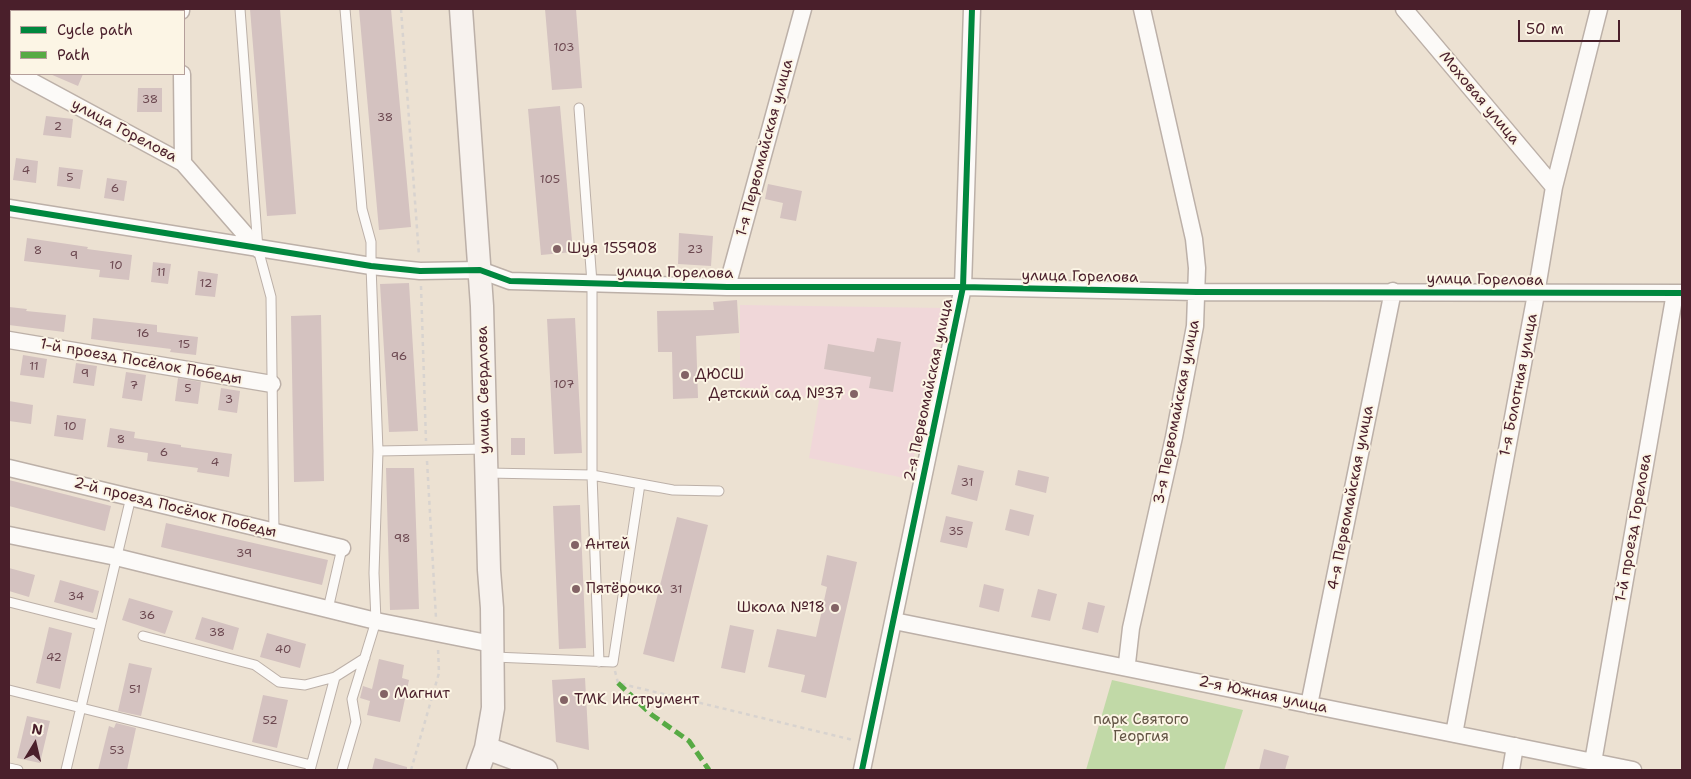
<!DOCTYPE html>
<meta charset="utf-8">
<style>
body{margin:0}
#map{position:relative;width:1691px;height:779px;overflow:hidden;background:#ece1d2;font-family:"Shantell Sans",sans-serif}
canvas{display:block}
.frame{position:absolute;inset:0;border:10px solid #4a1f2b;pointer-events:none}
.legend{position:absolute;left:10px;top:10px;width:175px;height:65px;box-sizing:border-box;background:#fcf5e5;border:1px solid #b59f9b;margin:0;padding:6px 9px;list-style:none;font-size:15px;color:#4a1f2b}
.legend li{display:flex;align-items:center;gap:10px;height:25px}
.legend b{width:25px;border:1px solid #b59f9b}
.north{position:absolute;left:10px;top:719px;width:50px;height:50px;-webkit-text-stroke:4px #fcf5e5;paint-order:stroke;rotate:9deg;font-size:14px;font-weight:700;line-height:20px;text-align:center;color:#4a1f2b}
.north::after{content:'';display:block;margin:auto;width:18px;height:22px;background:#4a1f2b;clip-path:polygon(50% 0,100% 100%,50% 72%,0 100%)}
.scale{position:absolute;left:1518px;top:20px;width:102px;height:22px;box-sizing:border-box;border:2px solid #4a1f2b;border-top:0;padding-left:6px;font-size:15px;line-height:18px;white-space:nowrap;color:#4a1f2b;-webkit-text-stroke:4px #fcf5e5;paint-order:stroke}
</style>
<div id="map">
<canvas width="1691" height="779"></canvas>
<div class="frame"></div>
<ul class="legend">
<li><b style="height:6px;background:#00873e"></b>Cycle path</li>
<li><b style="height:6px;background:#57aa44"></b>Path</li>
</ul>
<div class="north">N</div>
<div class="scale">50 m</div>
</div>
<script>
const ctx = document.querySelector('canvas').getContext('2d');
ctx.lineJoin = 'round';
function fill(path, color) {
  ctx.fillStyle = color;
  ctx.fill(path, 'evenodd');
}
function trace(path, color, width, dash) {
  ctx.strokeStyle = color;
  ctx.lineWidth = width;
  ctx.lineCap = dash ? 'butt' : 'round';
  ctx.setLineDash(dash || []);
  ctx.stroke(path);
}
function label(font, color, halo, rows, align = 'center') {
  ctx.font = font + ' "Shantell Sans",sans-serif';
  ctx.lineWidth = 4;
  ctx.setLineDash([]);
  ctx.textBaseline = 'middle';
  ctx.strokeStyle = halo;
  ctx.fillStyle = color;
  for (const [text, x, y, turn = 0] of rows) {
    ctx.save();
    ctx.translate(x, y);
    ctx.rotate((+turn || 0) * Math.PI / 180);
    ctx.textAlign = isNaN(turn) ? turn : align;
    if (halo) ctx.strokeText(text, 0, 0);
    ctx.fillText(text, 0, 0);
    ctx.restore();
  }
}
const built = new Path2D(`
 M740,305L945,308L909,479L809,458L819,400L740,387Z`);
const green = new Path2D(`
 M1112,680L1243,710L1224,770H1086Z`);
const building = new Path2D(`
 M250,9H280L296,214L267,216Z
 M359,9H391L411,227L379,230Z
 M545,9H576L582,88L552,90Z
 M50,74H83L78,86Z
 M138,88H162V112H137Z
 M560,106L573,252L541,255L528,109Z
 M46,116L73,119L71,138L43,135Z
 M16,158L38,161L36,183L13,180Z
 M59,167L83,170L80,189L57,186Z
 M107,178L127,181L124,201L104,198Z
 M768,184L802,191L796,221L780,218L783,203L765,199Z
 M679,233L713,236L711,266L678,264Z
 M27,238L88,247L87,249L132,255L129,280L99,277L100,270L24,261Z
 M153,262L171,264L168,284L151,282Z
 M198,271L218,274L215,297L195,295Z
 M409,283L418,431L389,432L380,284Z
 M737,300L739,333L696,336L698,398L673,399L672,352H658L657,311L714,310L713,302Z
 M9,307L27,309L26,311L66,315L64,332L9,325Z
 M321,315L324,481L294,482L291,316Z
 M93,318L157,325V332L198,337L196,355L170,352L171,349L91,339Z
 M575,318L582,453L554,454L547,319Z
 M877,338L901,342L893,392L869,388L871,377L824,369L828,344L874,352Z
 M23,355L47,359L44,378L20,375Z
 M76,363L97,366L94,386L73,383Z
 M126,372L146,375L142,401L122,398Z
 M178,378L201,382L198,404L175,401Z
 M221,388L240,391L237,413L218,410Z
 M9,401L33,405L31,424L9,421Z
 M57,415L86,419L83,440L54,436Z
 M110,428L135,432L134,438L181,445V447L232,454L229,477L197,472L198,468L147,461L148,453L107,447Z
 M511,438H525V455H511Z
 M958,465L984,471L977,501L951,494Z
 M386,468H414L419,609L390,610Z
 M1018,470L1049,477L1046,493L1015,485Z
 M9,480L111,506L105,531L9,506Z
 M580,505L586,648L559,649L553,506Z
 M1010,509L1034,515L1029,536L1005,530Z
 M946,516L973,522L967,548L940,542Z
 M677,517L708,525L674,662L643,654Z
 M166,523L328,560L322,585L161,547Z
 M827,555L857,562L826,698L801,692L805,675L768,667L777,629L816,637L827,587L821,585Z
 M9,568L35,575L29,597L9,591Z
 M60,580L99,591L93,613L54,602Z
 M984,584L1004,589L999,612L979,607Z
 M1038,589L1057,594L1050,621L1031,617Z
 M129,598L173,611L165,634L122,620Z
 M1088,602L1105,606L1098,633L1082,629Z
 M202,617L239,628L233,650L195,639Z
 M730,625L754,630L745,673L721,668Z
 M49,627L72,633L60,689L36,683Z
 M267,633L306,644L300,668L260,657Z
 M379,659L404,665L402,678L409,680L400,722L367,715L370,701L360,698L363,686L372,689Z
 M129,663L152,668L141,716L118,711Z
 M585,678L589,750L556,742L552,680Z
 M263,695L288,700L277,748L252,742Z
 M27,716L50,721L40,763L17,758Z
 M116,723L136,728L127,770H98L109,726L114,728Z
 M1264,749L1289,756L1285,770H1259Z
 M375,758L407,767V770H372Z`);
const path = new Path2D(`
 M401,9L419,256
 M421,286L426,441
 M427,461L436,618
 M615,671L618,683L853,740
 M411,770L439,673L438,648`);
const lane = new Path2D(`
 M240,9L258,249L271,297L274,532
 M579,108L592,283V475L599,662
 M378,451L485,449
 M487,473L592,475L673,490L719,491
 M9,602L100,625
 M328,609L342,548
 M143,636L255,665L279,682L305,685L335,677
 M494,657L613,662L640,484
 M9,690L311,765
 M9,768L18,770
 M66,770L131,497
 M310,770L335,677L365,658
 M342,770L356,722L352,699L376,621L374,573L378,451L371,266V242L362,209L345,9`);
const street = new Path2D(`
 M181,9V11
 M1404,9L1554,187
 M18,74L183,163L258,249
 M182,74L183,163
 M9,208L371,266L420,271L480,270L510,281L727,287H963L1197,292L1682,293
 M727,287L803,9
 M9,340L272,384
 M9,468L342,548
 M9,535L116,557L376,621L492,644
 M894,621L1633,770
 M1124,667L1127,663L1131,628L1174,437L1195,326L1197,268L1194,239L1142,9
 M1309,705L1393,291
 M1454,734L1536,294L1554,187L1599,9
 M1593,762L1675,293
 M862,770L963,287L972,9
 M1511,770L1515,746`);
const secondary = new Path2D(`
 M461,9L482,306L489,570L492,608L493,708L486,748L478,770
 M486,748L546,770`);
const quiet = new Path2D(`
 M618,683L652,715L689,741L709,770`);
const cycleway = new Path2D(`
 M9,208L371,266L420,271L480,270L510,281L727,287H963L1197,292L1682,293
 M862,770L963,287L972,9`);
const markers = [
 [557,249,5,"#836365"],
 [685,375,5,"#836365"],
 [854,394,5,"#836365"],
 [575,545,5,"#836365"],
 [576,589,5,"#836365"],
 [835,608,5,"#836365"],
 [384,694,5,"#836365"],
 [564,700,5,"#836365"]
];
const numberNames = [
 ["103",564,48],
 ["38",150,100],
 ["38",385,118],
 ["2",58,127],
 ["4",26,171],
 ["5",70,178],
 ["105",550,180],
 ["6",115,189],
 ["23",695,250],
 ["8",38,251],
 ["9",74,256],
 ["10",116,266],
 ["11",161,273],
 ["12",206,284],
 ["16",143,334],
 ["15",184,345],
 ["96",399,357],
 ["11",34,367],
 ["9",85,374],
 ["107",564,385],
 ["7",134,386],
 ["5",188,389],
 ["3",229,400],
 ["10",70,427],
 ["8",121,440],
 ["6",164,453],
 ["4",215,463],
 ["31",967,483],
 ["35",956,532],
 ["98",402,539],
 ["39",244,554],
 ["31",676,590],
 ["34",76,597],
 ["36",147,616],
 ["38",217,633],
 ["40",283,650],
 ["42",54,658],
 ["51",135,690],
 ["52",270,721],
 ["53",117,751]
];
const streetNames = [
 ["Моховая улица",1479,98,50],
 ["улица Горелова",124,131,28],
 ["1-я Первомайская улица",765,148,-75],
 ["улица Горелова",675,273,1],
 ["улица Горелова",1080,277,1],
 ["улица Горелова",1485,280,1],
 ["1-й проезд Посёлок Победы",141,362,10],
 ["1-я Болотная улица",1519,385,-79],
 ["улица Свердлова",484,390,-91],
 ["2-я Первомайская улица",929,390,-78],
 ["3-я Первомайская улица",1177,412,-79],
 ["4-я Первомайская улица",1351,498,-79],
 ["2-й проезд Посёлок Победы",175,508,14],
 ["1-й проезд Горелова",1634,528,-80],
 ["2-я Южная улица",1263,695,12]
];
const poiNames = [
 ["Шуя 155908",567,249],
 ["ДЮСШ",695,375],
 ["Детский сад №37",844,394,"right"],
 ["Антей",585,545],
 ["Пятёрочка",586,589],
 ["Школа №18",825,608,"right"],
 ["Магнит",394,694],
 ["ТМК Инструмент",574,700]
];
const parkNames = [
 ["парк Святого",1141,720],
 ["Георгия",1141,737]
];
fill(built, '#f0d7d9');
fill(green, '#c1d9a7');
fill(building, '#d4c2c0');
trace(lane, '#bcb0a8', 11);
trace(street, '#bcb0a8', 19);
trace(secondary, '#bcb0a8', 25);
trace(path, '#d8d3cf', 2.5, [4, 4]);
trace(lane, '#fcfaf8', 9);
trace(street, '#fcfaf8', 16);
trace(secondary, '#f7f2ee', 22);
trace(quiet, '#57aa44', 5, [10, 5]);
trace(cycleway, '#00873e', 6);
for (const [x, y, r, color] of markers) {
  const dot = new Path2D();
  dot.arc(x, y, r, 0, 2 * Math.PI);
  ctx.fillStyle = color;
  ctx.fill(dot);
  trace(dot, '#fcf5e5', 2);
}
label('12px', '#6c4850', null, numberNames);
label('15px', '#4a1f2b', '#fcf5e5', streetNames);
label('15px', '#4a1f2b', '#fcf5e5', poiNames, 'left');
label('15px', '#635545', '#fcf5e5', parkNames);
</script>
